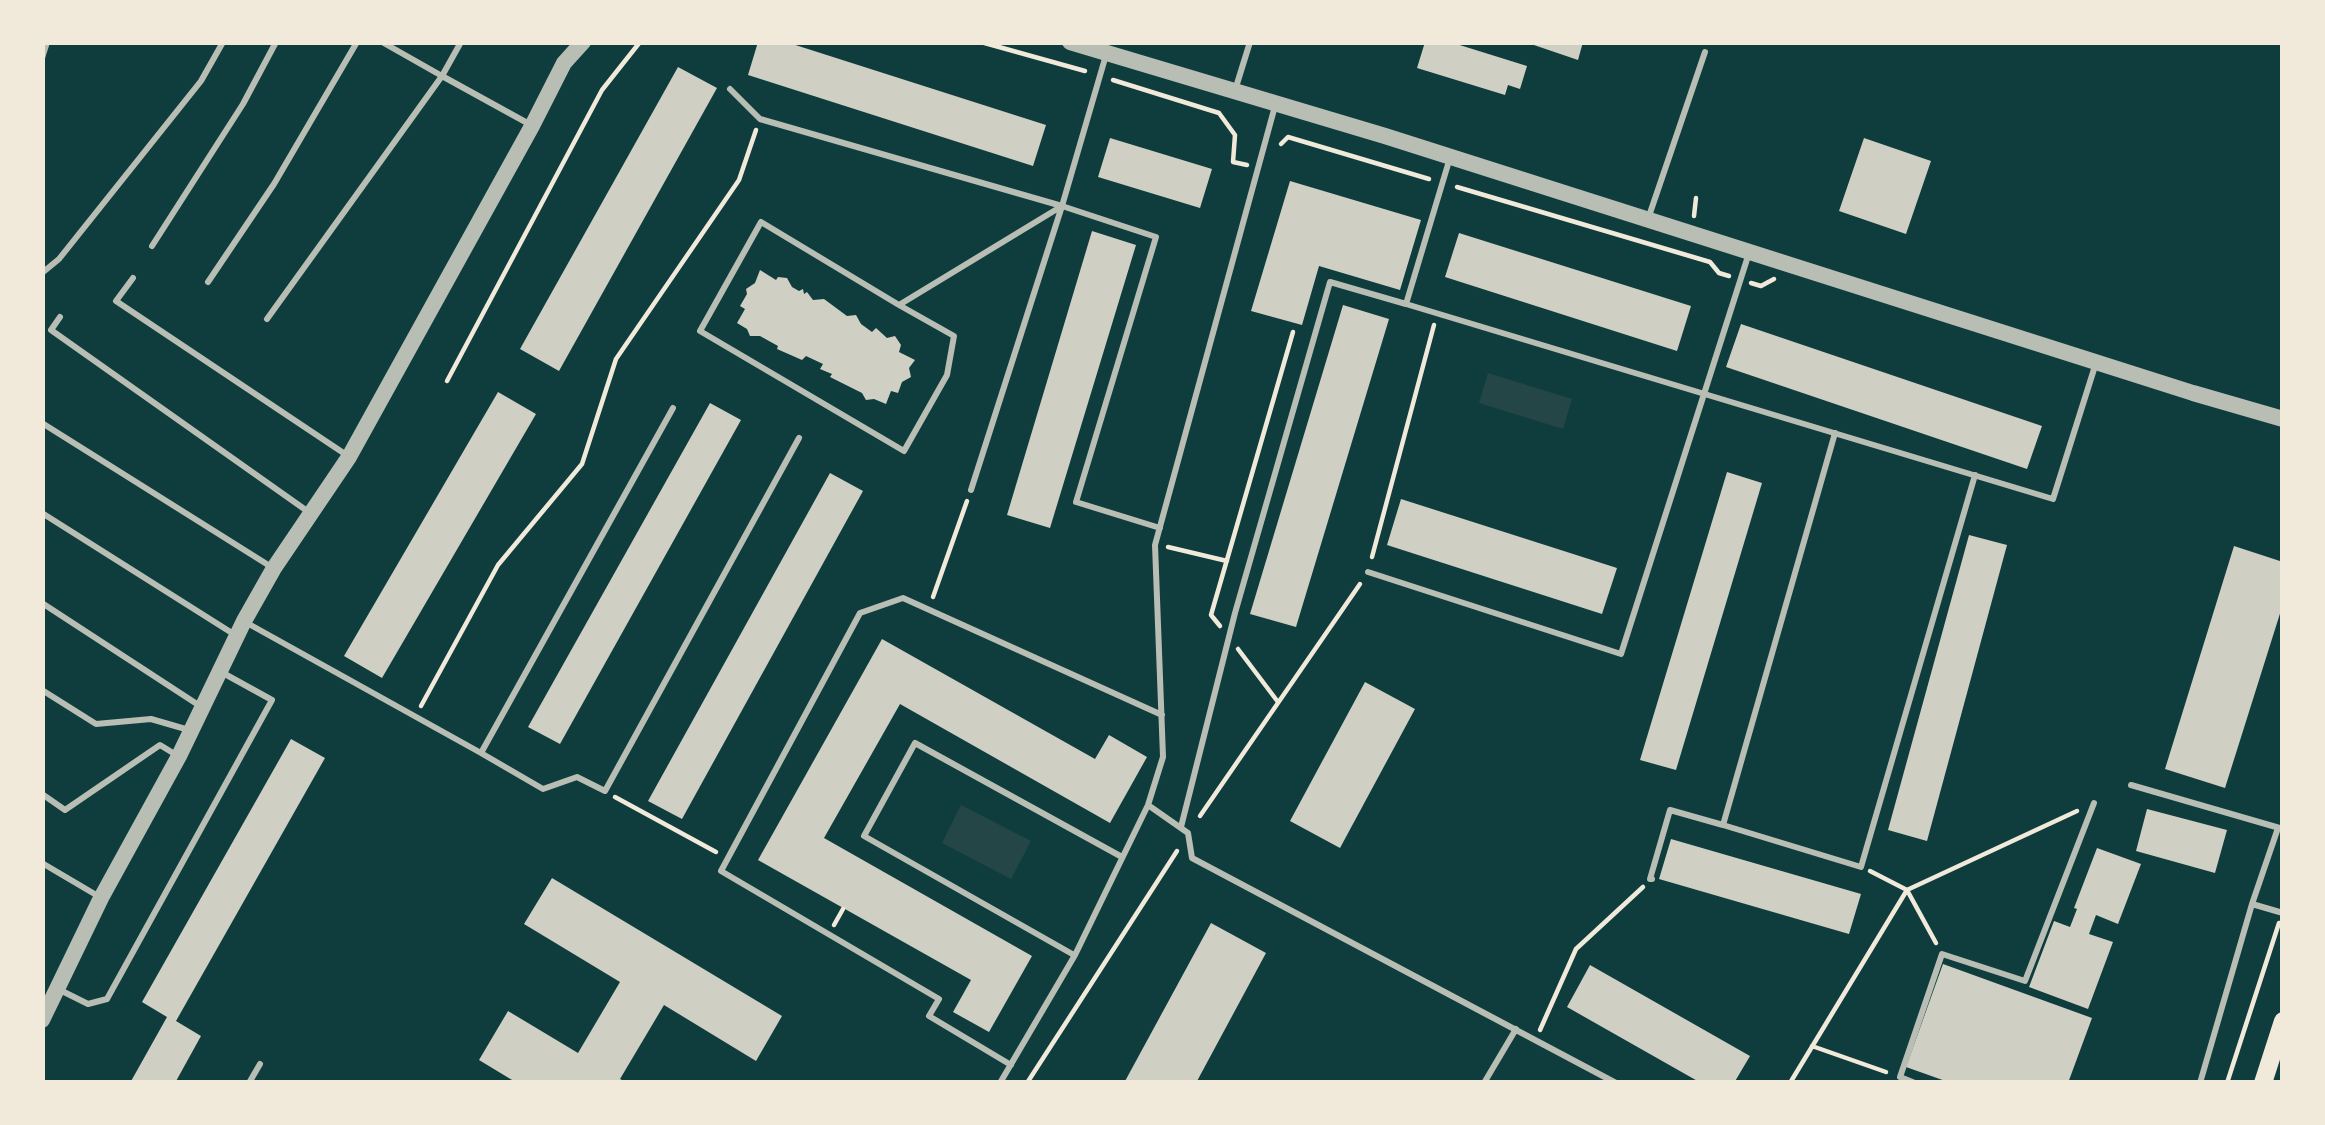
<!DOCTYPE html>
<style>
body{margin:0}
#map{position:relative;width:2325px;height:1125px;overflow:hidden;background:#0f3d3e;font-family:"Nunito Sans",sans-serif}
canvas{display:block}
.frame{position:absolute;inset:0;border:45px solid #f1e9da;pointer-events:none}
</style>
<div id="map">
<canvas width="2325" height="1125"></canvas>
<div class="frame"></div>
</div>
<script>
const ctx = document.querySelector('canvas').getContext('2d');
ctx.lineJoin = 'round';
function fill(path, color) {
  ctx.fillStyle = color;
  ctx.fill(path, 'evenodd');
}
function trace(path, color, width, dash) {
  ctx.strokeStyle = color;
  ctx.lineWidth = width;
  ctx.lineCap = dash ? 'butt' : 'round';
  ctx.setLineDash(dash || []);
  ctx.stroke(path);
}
const green = new Path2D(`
 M1488,373L1572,399L1563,429L1479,403Z
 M961,805L1031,841L1011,879L942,843Z`);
const building = new Path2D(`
 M758,42H786L1046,125L1033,166L748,75Z
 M1425,42H1450L1527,66L1520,89L1508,85L1505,95L1417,68Z
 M1525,42H1583L1578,60Z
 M678,67L717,88L559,371L520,349Z
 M1110,138L1212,169L1200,208L1098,177Z
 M1864,138L1931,161L1906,234L1839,211Z
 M1290,181L1421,220L1400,290L1319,266L1302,325L1251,311Z
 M1092,231L1136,245L1050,528L1007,515Z
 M1459,233L1691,306L1677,351L1445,277Z
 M760,270L776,280L778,277L787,278L792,287L799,291L803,289L804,294L807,292L813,300L824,299L847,316L856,315L861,324L872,332L876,328L887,338L895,336L901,345L899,352L915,360L909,368L911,377L902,382L898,393L891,391L886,404L874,399L866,400L862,393L830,377L832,374L820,369L823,364L806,356L802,360L777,349L778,346L760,336H750L747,329L737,323L745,309L740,306L747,294L746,289L755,283Z
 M1343,305L1389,319L1296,627L1250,614Z
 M1741,324L2042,426L2027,469L1726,367Z
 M498,392L536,414L382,678L344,656Z
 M710,403L741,420L560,744L528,727Z
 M1727,472L1762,483L1676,770L1640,760Z
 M830,473L863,491L682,819L648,801Z
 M1401,499L1617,568L1602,614L1387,545Z
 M1969,535L2007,545L1927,841L1888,830Z
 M2234,546L2283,562V604L2225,788L2165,769Z
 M882,639L1095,759L1109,735L1147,757L1110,823L900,704L824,838L1032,956L989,1032L953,1012L971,980L758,860Z
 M1365,682L1415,709L1340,848L1290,821Z
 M291,739L325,758L176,1021L201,1036L175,1083H130L167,1017L142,1002Z
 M2147,809L2227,830L2215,873L2136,851Z
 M1671,839L1861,894L1849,934L1659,879Z
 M2097,848L2141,864L2118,924L2096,915L2089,934L2113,942L2088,1009L2029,987L2054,921L2070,927L2077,909L2074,908Z
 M552,878L782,1016L756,1061L664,1005L620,1079L628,1083H517L479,1060L508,1011L578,1053L620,982L524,924Z
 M1211,923L1266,953L1196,1083H1124Z
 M1943,964L2092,1018L2068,1083H1951L1906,1067Z
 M1590,965L1750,1056L1734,1083H1701L1567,1007Z`);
const path = new Path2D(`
 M981,42L1085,71
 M1113,80L1219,113L1235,135L1233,162L1247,165
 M1281,144L1288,137L1429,179
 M1457,187L1710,262L1719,273L1729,276
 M1694,216L1696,198
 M1751,283L1761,286L1774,279
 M447,381L602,90L640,42
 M1168,547L1227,561
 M1372,557L1434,325
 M933,597L967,501
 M1220,626L1211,615L1293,332
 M1238,649L1278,702
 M421,706L498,565L582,464L616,359L739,180L756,130
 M615,797L716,852
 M1200,816L1360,584
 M1870,871L1907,890L1936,943
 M834,925L843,909
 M1540,1030L1576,949L1643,887
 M1812,1046L1886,1072
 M1027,1083L1177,851
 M1790,1083L1907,890L2077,811
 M2227,1083L2279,923`);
const service = new Path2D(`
 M461,42L442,76L531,125
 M42,58L47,42
 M1236,87L1250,42
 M730,89L760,119L1062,206
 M1449,161L1406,304L2053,499L2095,366
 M1649,216L1705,52
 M152,246L243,104L276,42
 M42,273L59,259L201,81L223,42
 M133,278L116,301L348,456
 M208,282L274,184L357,42
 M899,305L954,336L947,375L904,451L700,331L761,222L899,305L1062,206L1156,237L1076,502L1160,528
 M60,317L51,330L310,513
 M267,319L442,76L382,42
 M42,423L273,568
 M1835,433L1723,825L1861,867L1975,475
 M971,490L1062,206L1106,55
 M42,513L232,633
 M1368,572L1621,654L1749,253
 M42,603L200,706
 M247,623L481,753L673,408
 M42,690L96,724L151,719L189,730
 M481,753L543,789L577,777L605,791L799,438
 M2131,785L2283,829
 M42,794L65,810L160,745L178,756
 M1148,805L1188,833L1192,858L1616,1083
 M1181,827L1235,613L1330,282L1406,304
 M42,863L98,896
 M1652,879H1650L1670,810L1723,825
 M2252,904L2283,913
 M1074,955L864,836L915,743L1122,857
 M60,990L88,1004L107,999L272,700L223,673
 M1011,1065L929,1016L939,999L721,871L860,613L903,598L1162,715
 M249,1083L260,1064
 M1000,1083L1075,955L1148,805L1163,757L1155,545L1275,106
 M1484,1083L1516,1029
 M1915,1083L1900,1077L1942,954L2025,981L2094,803
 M2200,1083L2252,904L2278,828`);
const tertiary = new Path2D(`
 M1070,42L1385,136L2193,393L2283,419
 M42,1020L101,898L179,756L244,621L274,568L349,457L532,126L564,63L583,42`);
const secondary = new Path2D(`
 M2263,1083L2283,1021`);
fill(green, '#244646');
fill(building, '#cfcfc3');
trace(path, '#f1e9da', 4.5);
trace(service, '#b8beb3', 6);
trace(tertiary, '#b8beb3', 16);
trace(secondary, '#f1e9da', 18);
</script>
